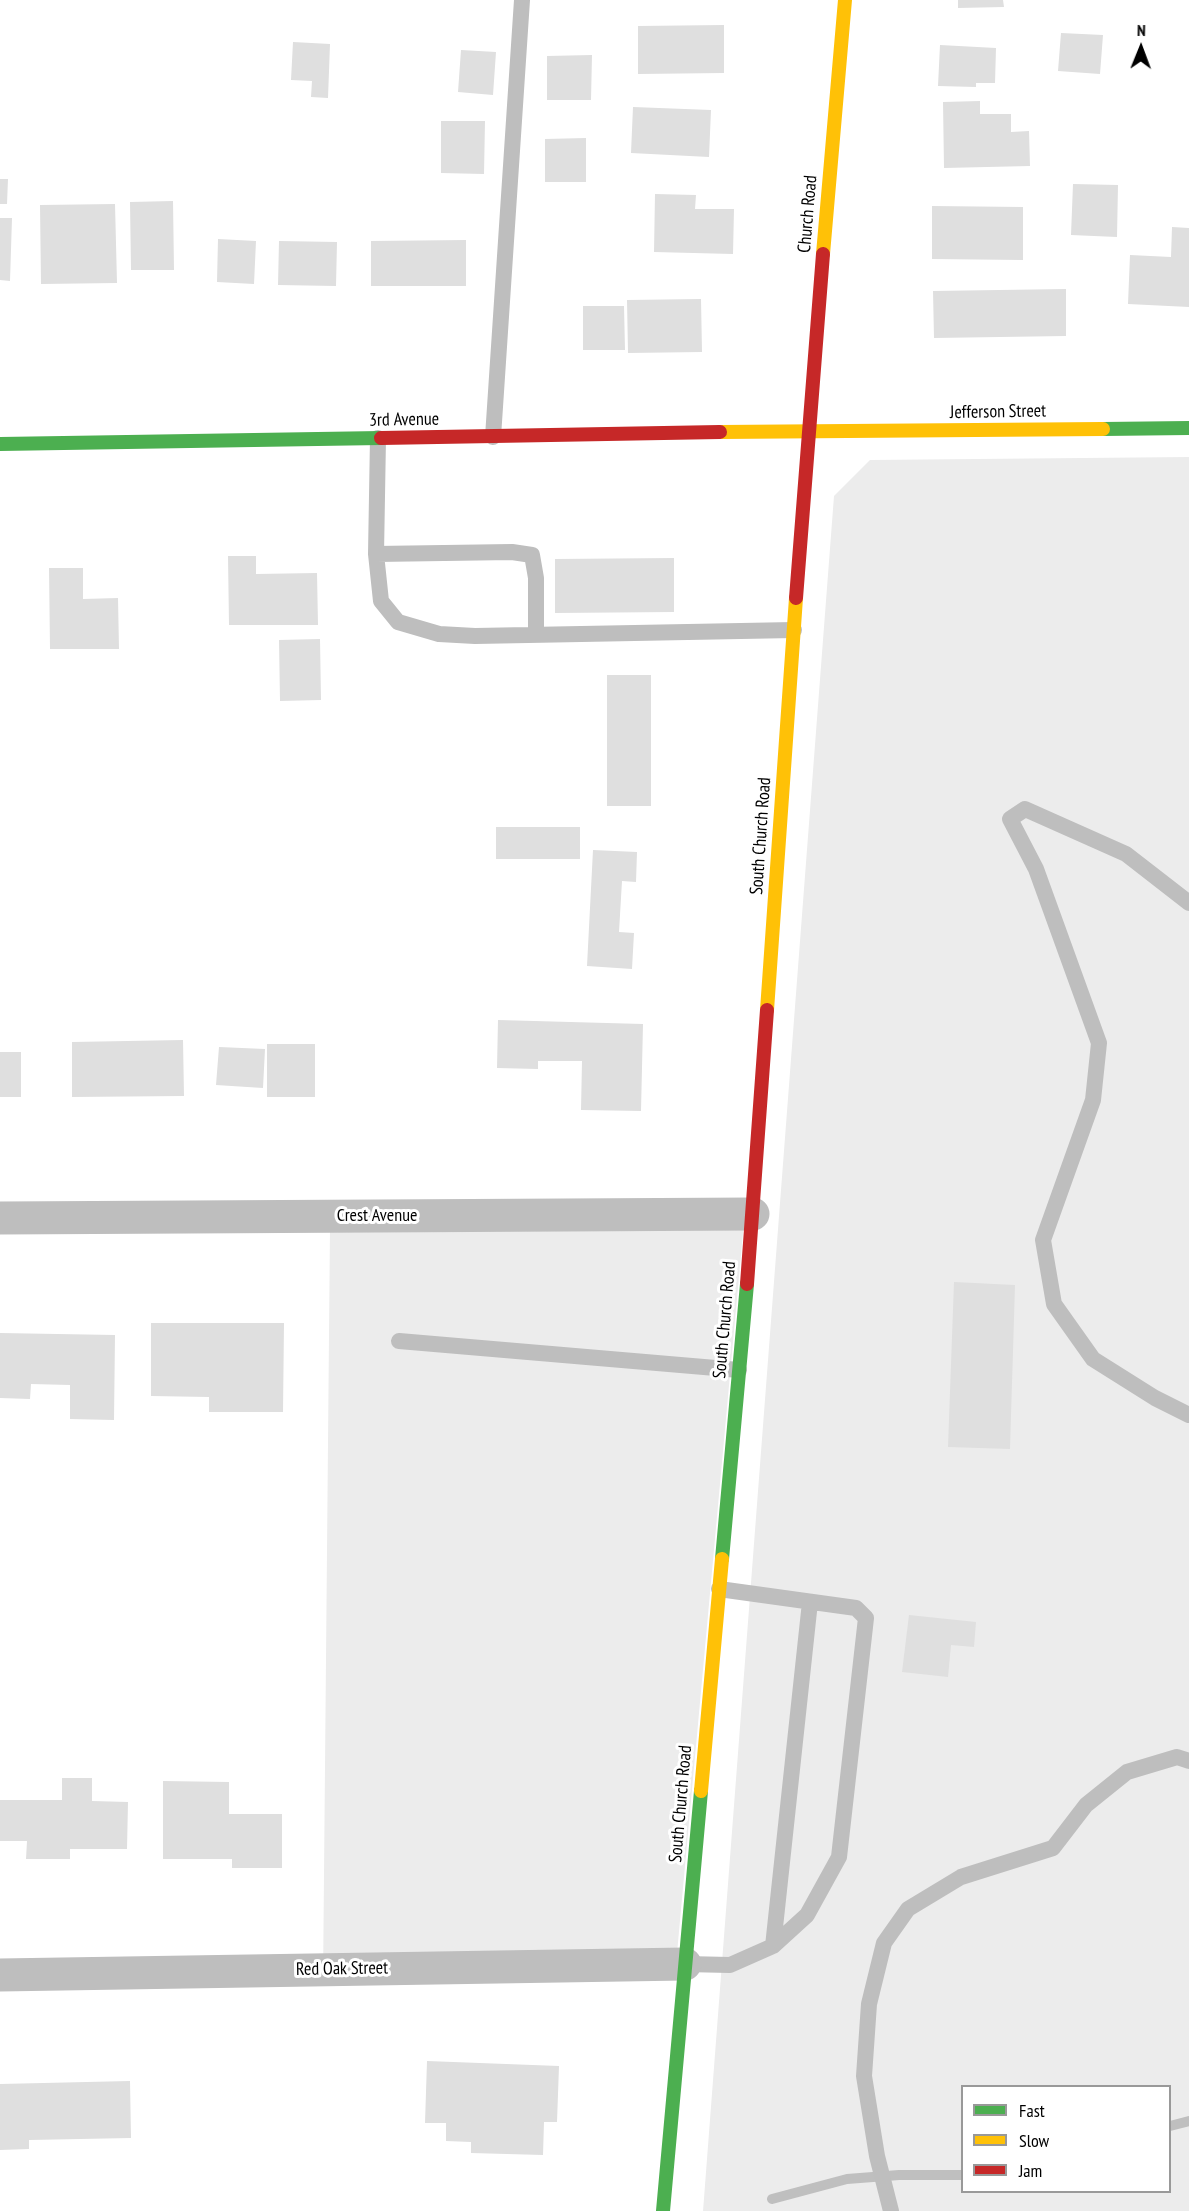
<!DOCTYPE html>
<style>
body{margin:0}
#map{position:relative;width:1189px;height:2211px;overflow:hidden;background:#fff;font-family:"PT Sans Narrow",sans-serif}
canvas{display:block}
.legend{position:absolute;left:961px;top:2085px;width:210px;height:108px;box-sizing:border-box;background:#fff;border:2px solid #999;margin:0;padding:8px 10px;list-style:none;font-size:18px;color:#000}
.legend li{display:flex;align-items:center;gap:12px;height:30px}
.legend b{width:30px;border:2px solid #999}
.north{position:absolute;left:1111px;top:18px;width:60px;height:60px;-webkit-text-stroke:4px #fff;paint-order:stroke;rotate:1deg;font-size:16px;font-weight:700;line-height:24px;text-align:center;color:#000}
.north::after{content:'';display:block;margin:auto;width:21px;height:27px;background:#000;clip-path:polygon(50% 0,100% 100%,50% 72%,0 100%)}
</style>
<div id="map">
<canvas width="1189" height="2211"></canvas>
<ul class="legend">
<li><b style="height:8px;background:#4caf50"></b>Fast</li>
<li><b style="height:8px;background:#ffc107"></b>Slow</li>
<li><b style="height:8px;background:#c62828"></b>Jam</li>
</ul>
<div class="north">N</div>
</div>
<script>
const ctx = document.querySelector('canvas').getContext('2d');
ctx.lineJoin = 'round';
function fill(path, color) {
  ctx.fillStyle = color;
  ctx.fill(path, 'evenodd');
}
function trace(path, color, width, dash) {
  ctx.strokeStyle = color;
  ctx.lineWidth = width;
  ctx.lineCap = dash ? 'butt' : 'round';
  ctx.setLineDash(dash || []);
  ctx.stroke(path);
}
function label(font, color, halo, rows, align = 'center') {
  ctx.font = font + ' "PT Sans Narrow",sans-serif';
  ctx.lineWidth = 6;
  ctx.setLineDash([]);
  ctx.textBaseline = 'middle';
  ctx.strokeStyle = halo;
  ctx.fillStyle = color;
  for (const [text, x, y, turn = 0] of rows) {
    ctx.save();
    ctx.translate(x, y);
    ctx.rotate((+turn || 0) * Math.PI / 180);
    ctx.textAlign = isNaN(turn) ? turn : align;
    if (halo) ctx.strokeText(text, 0, 0);
    ctx.fillText(text, 0, 0);
    ctx.restore();
  }
}
const green = new Path2D(`
 M1189,457V2211H703L834,496L870,460ZM962,2086H1170V2192H962Z
 M744,1222L675,1975L323,1982L330,1227Z`);
const stream = new Path2D(`
 M1170,2126L1189,2121
 M772,2199L847,2179L899,2175H962`);
const building = new Path2D(`
 M958,0H1003L1004,7L958,8Z
 M724,25V73L638,74V26Z
 M1061,33L1103,35L1100,74L1058,71Z
 M293,42L330,44L328,98L311,97L312,81L291,80Z
 M940,45L996,48L995,83H976V87L938,86Z
 M461,50L496,52L493,95L458,92Z
 M592,55L591,100H547V56Z
 M980,101V114H1011V132L1029,131L1030,166L944,168L943,102Z
 M633,107L711,110L709,157L631,153Z
 M441,121H485L484,174L441,173Z
 M586,138V182H545V139Z
 M0,179H8L7,204H0Z
 M1073,184L1118,185L1117,237L1071,235Z
 M655,194L696,195L695,209H734L733,254L654,252Z
 M173,201L174,270H131L130,202Z
 M115,204L117,283L41,284L40,205Z
 M932,206L1023,207V260L932,259Z
 M0,218H12L10,281L0,280Z
 M1172,227L1189,228V307L1128,304L1130,255L1171,257Z
 M218,239L256,241L254,284L217,282Z
 M466,240V286H371V241Z
 M279,241L337,242L336,286L278,285Z
 M1066,289V336L934,338L933,291Z
 M701,299L702,352L628,353L627,300Z
 M583,306H624L625,350H583Z
 M228,556H256V574L317,573L318,625H229Z
 M674,558V612L555,613V559Z
 M49,568H83V599L118,598L119,649H50Z
 M320,639L321,700L280,701L279,640Z
 M607,675H651V806H607Z
 M496,827H580V859H496Z
 M593,850L637,852L636,882L622,881L619,932L634,933L632,969L587,966Z
 M498,1020L643,1024L641,1111L581,1110L582,1061H538V1069L497,1068Z
 M183,1040L184,1096L72,1097V1042Z
 M267,1044H315V1097H267Z
 M219,1047L265,1049L263,1088L216,1085Z
 M0,1052H21V1097H0Z
 M954,1282L1015,1285L1010,1449L948,1447Z
 M151,1323H284L283,1412H209V1397L151,1396Z
 M0,1333L115,1335L114,1420L70,1419V1385L31,1384L30,1399L0,1398Z
 M909,1615L976,1622L974,1647L951,1645L948,1677L902,1672Z
 M62,1778H92V1801L128,1802L127,1849H70V1859H26L27,1841H0V1800H62Z
 M163,1781L229,1782V1814H282V1868H232V1859H163Z
 M427,2061L559,2066L557,2122H544L543,2155L471,2153V2142L446,2141V2123H425Z
 M130,2081L131,2138L29,2140V2149L0,2150V2084Z`);
const lane = new Path2D(`
 M493,437L522,0
 M378,438L376,554L381,601L398,622L439,634L475,636L794,630
 M376,554L512,552L532,555L536,578V634
 M1189,903L1126,854L1025,809L1010,819L1036,869L1099,1043L1093,1100L1043,1240L1054,1304L1093,1359L1155,1398L1189,1415
 M399,1341L739,1370
 M773,1946L810,1602
 M685,1964L730,1965L773,1946L807,1915L839,1857L866,1618L856,1608L719,1589
 M891,2211L877,2156L864,2076L869,2004L884,1943L908,1909L961,1877L1053,1848L1086,1805L1127,1772L1177,1757L1189,1761`);
const street = new Path2D(`
 M0,1218L753,1214
 M0,1975L685,1964`);
const fast = new Path2D(`
 M1103,429L1189,428
 M0,444L381,438
 M722,1559L747,1284
 M663,2211L701,1791`);
const slow = new Path2D(`
 M823,254L845,0
 M720,432L1103,429
 M767,1010L796,598
 M701,1791L722,1559`);
const jam = new Path2D(`
 M381,438L720,432
 M796,598L823,254
 M747,1284L767,1010`);
const streetNames = [
 ["Church Road",808,214,-85],
 ["Jefferson Street",998,412,-1],
 ["3rd Avenue",404,420,-1],
 ["South Church Road",761,836,-86],
 ["Crest Avenue",377,1216],
 ["South Church Road",725,1320,-85],
 ["South Church Road",681,1804,-85],
 ["Red Oak Street",342,1969,-1]
];
fill(green, '#ececec');
trace(stream, '#bfbfbf', 10);
fill(building, '#dfdfdf');
trace(lane, '#bebebe', 16);
trace(street, '#bebebe', 33);
trace(fast, '#4caf50', 14);
trace(slow, '#ffc107', 14);
trace(jam, '#c62828', 14);
label('18px', '#000', '#fff', streetNames);
</script>
